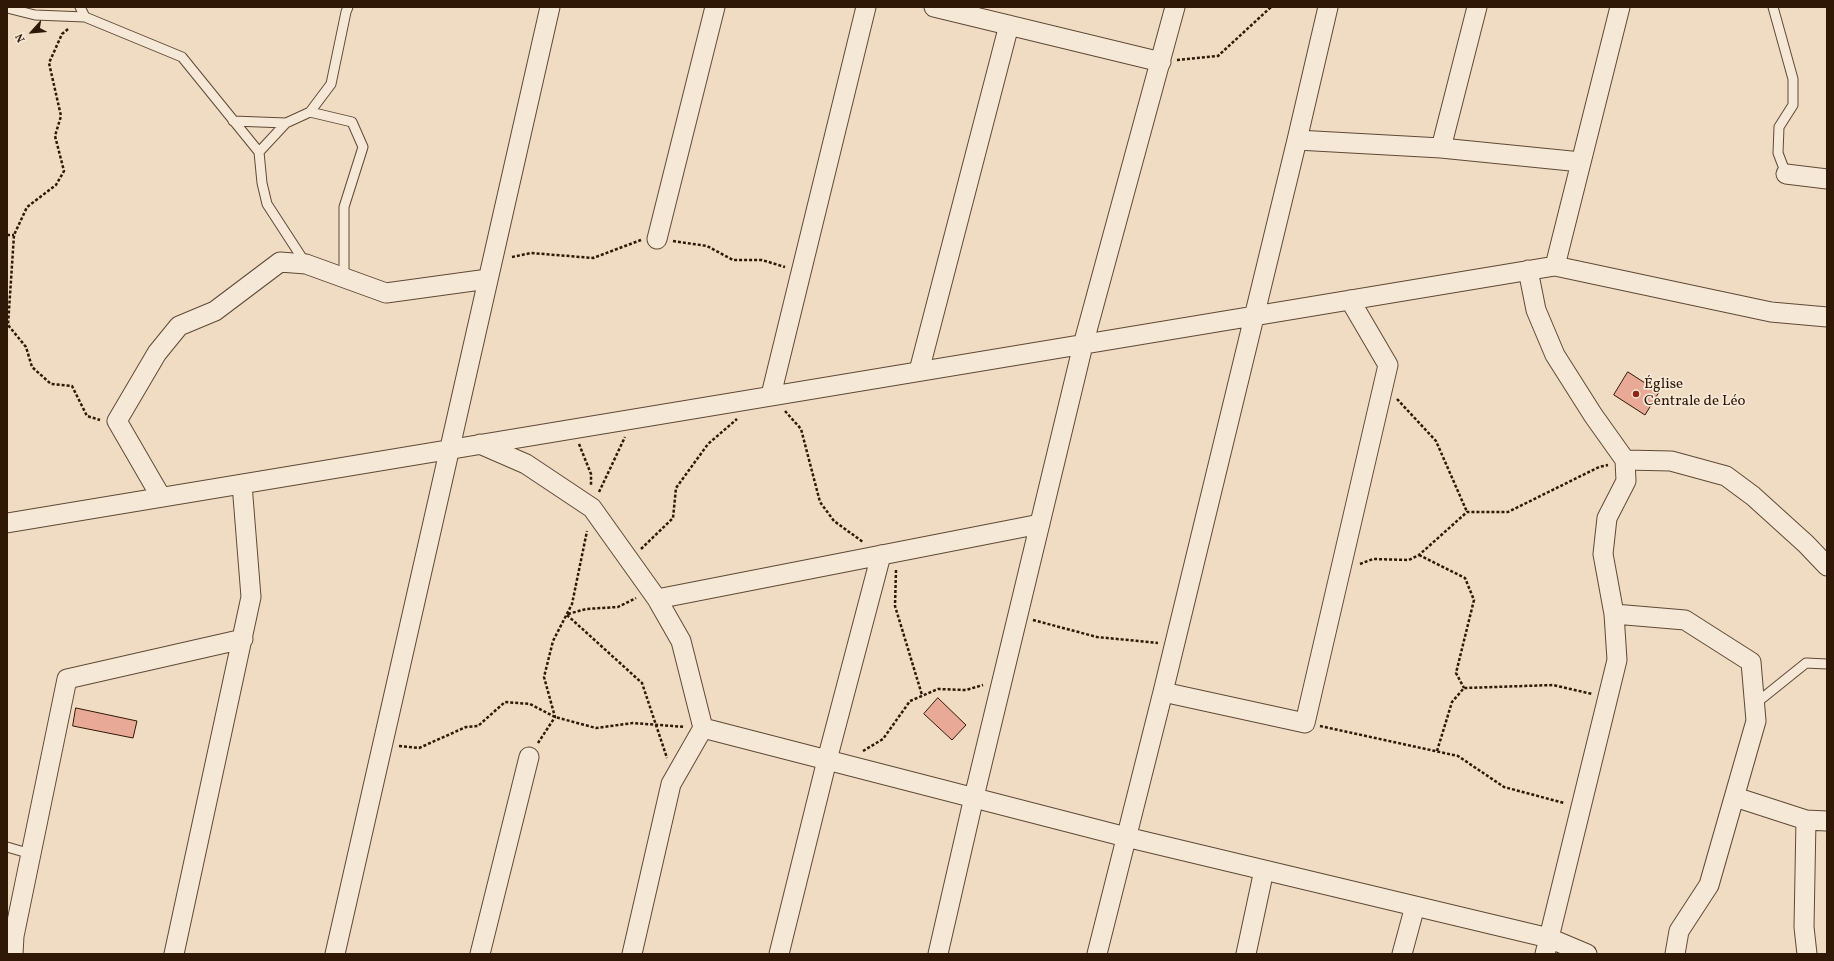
<!DOCTYPE html>
<meta charset="utf-8">
<style>
body{margin:0}
#map{position:relative;width:1834px;height:961px;overflow:hidden;background:#efdcc2;font-family:Vollkorn,serif}
canvas{display:block}
.frame{position:absolute;inset:0;border:8px solid #301807;pointer-events:none}
.north{position:absolute;left:12px;top:12px;width:40px;height:40px;-webkit-text-stroke:3px #f5e8d7;paint-order:stroke;rotate:243deg;font-size:11px;font-weight:700;line-height:16px;text-align:center;color:#301807}
.north::after{content:'';display:block;margin:auto;width:14px;height:18px;background:#301807;clip-path:polygon(50% 0,100% 100%,50% 72%,0 100%)}
</style>
<div id="map">
<canvas width="1834" height="961"></canvas>
<div class="frame"></div>
<div class="north">N</div>
</div>
<script>
const ctx = document.querySelector('canvas').getContext('2d');
ctx.lineJoin = 'round';
function fill(path, color) {
  ctx.fillStyle = color;
  ctx.fill(path, 'evenodd');
}
function trace(path, color, width, dash) {
  ctx.strokeStyle = color;
  ctx.lineWidth = width;
  ctx.lineCap = dash ? 'butt' : 'round';
  ctx.setLineDash(dash || []);
  ctx.stroke(path);
}
function label(font, color, halo, rows, align = 'center') {
  ctx.font = font + ' Vollkorn,serif';
  ctx.lineWidth = 3.5;
  ctx.setLineDash([]);
  ctx.textBaseline = 'middle';
  ctx.strokeStyle = halo;
  ctx.fillStyle = color;
  for (const [text, x, y, turn = 0] of rows) {
    ctx.save();
    ctx.translate(x, y);
    ctx.rotate((+turn || 0) * Math.PI / 180);
    ctx.textAlign = isNaN(turn) ? turn : align;
    if (halo) ctx.strokeText(text, 0, 0);
    ctx.fillText(text, 0, 0);
    ctx.restore();
  }
}
const building = new Path2D(`
 M1628,372L1659,392L1645,415L1614,395Z
 M938,698L966,725L952,740L924,714Z
 M76,708L137,721L133,738L73,726Z`);
const path = new Path2D(`
 M68,29L62,34L49,63L61,116L55,136L64,171L56,185L27,207L14,235L8,325L26,347L32,367L51,384L72,386L87,416L100,420
 M1177,60L1218,56L1271,7
 M7,235H14
 M673,241L707,246L733,260H762L785,267
 M512,257L531,253L593,258L641,240
 M1397,399L1436,441L1467,512
 M785,411L801,429L820,502L834,521L863,542
 M579,444L591,474V486
 M599,492L625,437
 M641,549L673,518L676,488L708,444L737,419
 M1419,555L1465,578L1474,600L1456,673L1464,688
 M1360,564L1373,559L1409,560L1419,555L1467,512H1508L1599,467L1608,465
 M896,570L895,606L922,695
 M568,614L586,609L618,607L636,598
 M567,615L642,683L667,758
 M1033,620L1097,637L1158,643
 M1320,726L1458,756L1504,787L1564,803
 M538,743L555,717L544,677L553,641L572,604L587,531
 M399,746L419,748L466,727L478,726L505,702L530,704L555,717L596,728L633,723L685,727
 M863,751L883,739L910,701L938,689L966,690L983,685
 M1437,751L1452,702L1464,688L1553,685L1592,694`);
const service = new Path2D(`
 M80,7L85,17L182,57L259,152L262,183L267,204L306,264
 M1773,7L1793,79V105L1779,127L1778,153L1786,174
 M7,8L35,15L85,17
 M310,112L352,122L363,147L344,207V278
 M233,121L286,123L310,112L331,84L346,12L348,7
 M259,152L286,123
 M1755,704L1806,663L1827,664
 M7,847L31,854`);
const minor = new Path2D(`
 M934,7L1161,62
 M1297,140L1441,148L1581,162
 M1441,148L1477,7
 M1786,174L1827,179
 M657,239L715,7
 M1555,266L1620,7
 M1528,270L1536,310L1555,355L1593,415L1625,460L1626,481L1607,518L1603,554L1614,614L1617,660L1545,954
 M919,371L1009,25
 M771,395L866,7
 M480,444L526,464L592,508L657,599L681,641L703,728L671,784L632,954
 M1625,460L1671,461L1726,476L1753,496L1806,544L1827,566
 M161,497L117,421L157,353L179,326L215,311L280,262L306,264L386,293L488,279
 M7,523L1555,266L1771,312L1827,317
 M657,599L1040,524
 M1614,614L1685,620L1751,662L1756,721L1709,885L1679,931L1675,954
 M1163,692L1305,723L1388,365L1350,300
 M703,728L1126,837L1549,938L1587,954
 M1735,797L1806,820L1827,821
 M1806,820L1804,927L1807,954
 M13,954L14,936L67,679L243,639
 M174,954L251,597L242,484
 M335,954L550,7
 M480,954L529,757
 M779,954L827,760L881,555
 M938,954L974,797L1083,345L1175,7
 M1097,954L1163,692L1297,140L1328,7
 M1246,954L1264,870
 M1402,954L1415,906`);
const markers = [
 [1636,394,4,"#8f2418"]
];
const poiNames = [
 ["Église",1644,385],
 ["Centrale de Léo",1644,402]
];
fill(building, '#e8a996');
trace(building, '#301807', 1);
trace(service, '#604936', 11);
trace(minor, '#604936', 21);
trace(path, '#301807', 2.5, [3, 2]);
trace(service, '#f5e8d7', 9);
trace(minor, '#f5e8d7', 19);
for (const [x, y, r, color] of markers) {
  const dot = new Path2D();
  dot.arc(x, y, r, 0, 2 * Math.PI);
  ctx.fillStyle = color;
  ctx.fill(dot);
  trace(dot, '#f5e8d7', 1.5);
}
label('15px', '#301807', '#f5e8d7', poiNames, 'left');
</script>
